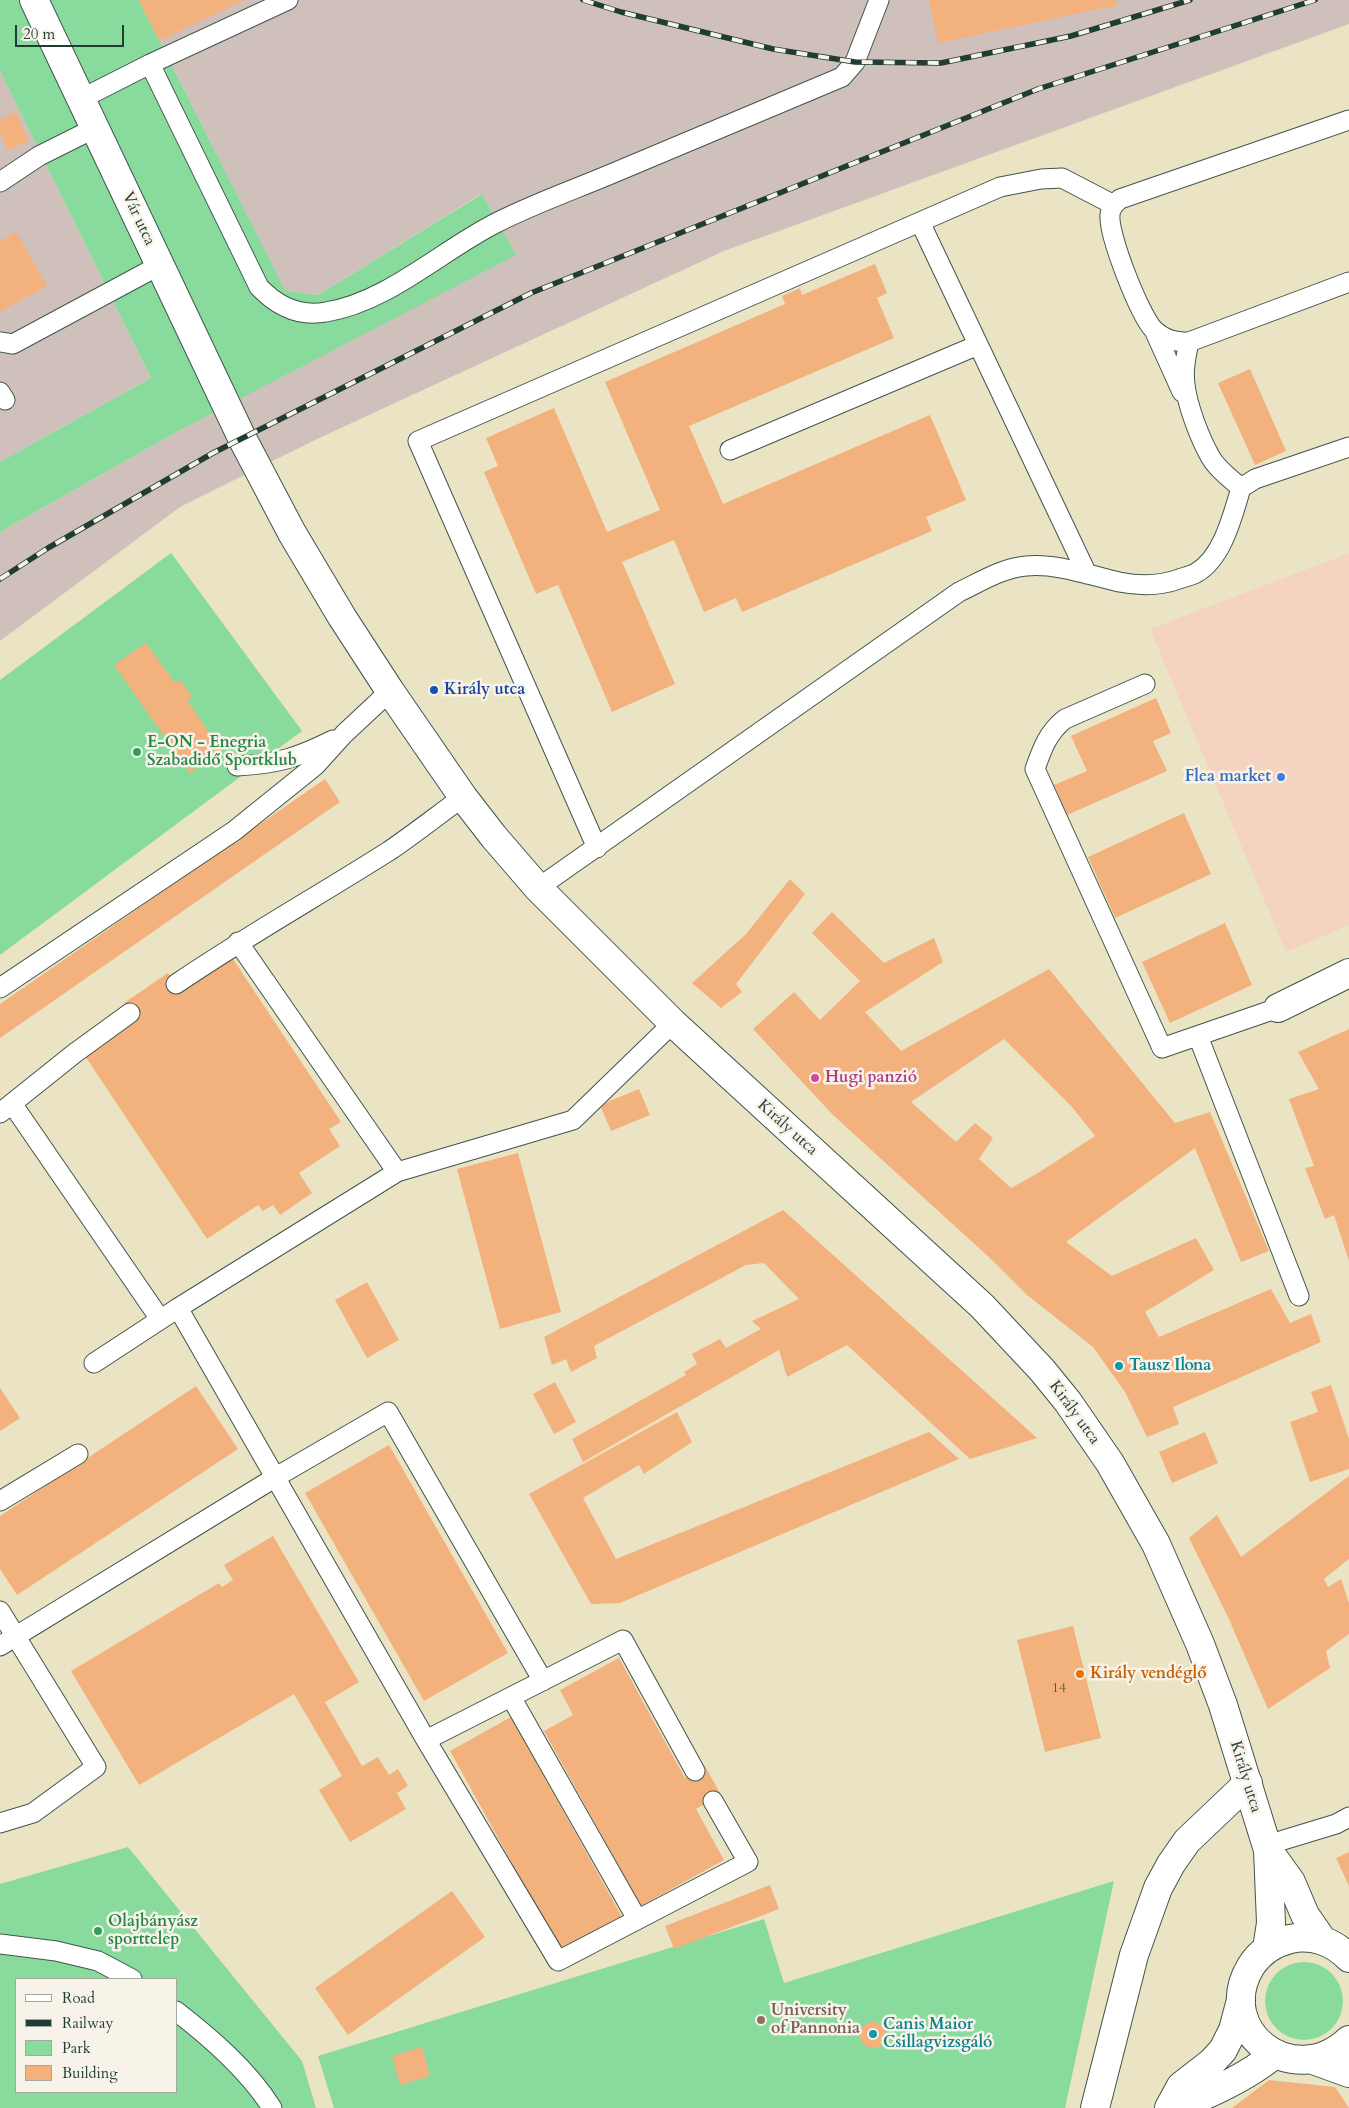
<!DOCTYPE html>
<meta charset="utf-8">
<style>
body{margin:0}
#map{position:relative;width:1349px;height:2108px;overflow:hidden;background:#ebe4c4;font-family:Cardo,serif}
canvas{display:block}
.legend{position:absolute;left:15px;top:1978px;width:162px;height:115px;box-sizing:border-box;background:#f7f3e8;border:1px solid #a1aaa0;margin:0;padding:6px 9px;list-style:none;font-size:15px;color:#1f3d34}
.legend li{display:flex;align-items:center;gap:10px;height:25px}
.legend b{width:25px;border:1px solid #a1aaa0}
.scale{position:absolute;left:15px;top:25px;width:109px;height:22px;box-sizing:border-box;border:2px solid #1f3d34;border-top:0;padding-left:6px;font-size:15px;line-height:18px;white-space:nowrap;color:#1f3d34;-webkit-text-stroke:4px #f7f3e8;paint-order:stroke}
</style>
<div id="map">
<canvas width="1349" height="2108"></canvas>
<ul class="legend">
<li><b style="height:6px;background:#fff"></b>Road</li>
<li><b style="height:6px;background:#1f3d34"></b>Railway</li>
<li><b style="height:14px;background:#88db9c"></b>Park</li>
<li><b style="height:14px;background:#f3b17e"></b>Building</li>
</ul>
<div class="scale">20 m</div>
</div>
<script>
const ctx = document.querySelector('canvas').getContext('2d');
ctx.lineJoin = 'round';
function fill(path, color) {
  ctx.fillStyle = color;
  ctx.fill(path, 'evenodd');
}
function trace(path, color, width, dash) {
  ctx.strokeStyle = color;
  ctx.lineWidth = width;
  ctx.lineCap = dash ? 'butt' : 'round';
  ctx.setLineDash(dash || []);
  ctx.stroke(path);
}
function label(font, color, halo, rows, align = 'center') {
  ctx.font = font + ' Cardo,serif';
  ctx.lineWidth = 5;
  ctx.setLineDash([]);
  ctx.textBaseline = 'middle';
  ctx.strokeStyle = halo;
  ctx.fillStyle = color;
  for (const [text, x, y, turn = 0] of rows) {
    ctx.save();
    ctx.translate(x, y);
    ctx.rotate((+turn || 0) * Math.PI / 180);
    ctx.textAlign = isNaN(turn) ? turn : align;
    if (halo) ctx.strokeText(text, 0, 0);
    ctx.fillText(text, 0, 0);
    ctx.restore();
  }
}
const built = new Path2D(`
 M1349,553V925L1286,952L1150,629Z`);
const industrial = new Path2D(`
 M139,0H1349V24L724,251L317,439L180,507L0,641V532L180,430L278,378L481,194L318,295L285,290Z
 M0,71L151,378L0,462Z`);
const green = new Path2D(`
 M0,0H139L285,290L318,295L482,194L516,255L180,430L0,532V462L151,378L0,71Z
 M171,553L302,731L0,955V680Z
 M128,1847L302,2061L316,2108H0V1884ZM16,1979H176V2092H16Z
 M1114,1881L1065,2108H334L318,2056L764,1919L784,1983Z
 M1265 2001a39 39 0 1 1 78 0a39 39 0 1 1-78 0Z`);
const building = new Path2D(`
 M139,0H244L159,41Z
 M929,0H1116L1118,5L938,43Z
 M16,112L29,141L8,150L0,133V120Z
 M16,232L47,286L0,312V241Z
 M875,264L887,293L877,298L894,338L689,426L723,504L930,415L966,500L926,517L932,531L742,612L736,598L704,612L674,540L622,562L675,684L612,712L558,585L536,594L484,472L498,466L486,438L554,408L607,532L660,510L605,382L785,304L782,296L800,288L802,295Z
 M1250,369L1286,451L1255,465L1218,383Z
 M146,643L175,683L180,680L192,696L187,700L222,751L190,773L114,665Z
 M1156,698L1171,733L1153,741L1167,771L1067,815L1054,785L1087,771L1071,736Z
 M325,779L340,802L0,1038V1004Z
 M1184,813L1211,874L1115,918L1088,857Z
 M790,879L805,894L736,984L742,992L721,1008L692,983L746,934Z
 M832,912L884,963L934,938L943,962L865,1012L901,1051L1049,969L1175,1123L1210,1112L1269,1251L1241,1262L1195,1148L1066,1242L1112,1276L1196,1238L1214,1270L1145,1312L1159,1337L1271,1289L1290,1323L1311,1314L1321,1342L1173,1407L1179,1424L1147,1437L1125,1392L1093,1347L1027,1295L992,1260L833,1115L753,1029L794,992L820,1020L860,981L812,933ZM1004,1039L1072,1107L1095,1136L1038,1173L1011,1188L979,1159L993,1138L975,1123L956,1142L911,1102Z
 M1225,923L1252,985L1170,1023L1142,962Z
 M231,956L341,1122L329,1129L340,1146L299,1173L312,1193L280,1215L273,1205L263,1211L258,1205L207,1239L83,1053L134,1019L124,1003L168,973L180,991Z
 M1349,1029V1261L1334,1215L1325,1219L1305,1168L1314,1166L1289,1099L1319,1089L1298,1052Z
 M639,1089L650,1115L611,1131L600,1105Z
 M518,1153L561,1312L500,1329L457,1169Z
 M783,1210L881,1298L1037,1438L970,1459L847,1345L787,1377L779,1350L583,1462L572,1439L686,1375L684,1372L697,1364L692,1354L720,1339L726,1348L761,1329L752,1321L799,1299L764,1263L746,1265L594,1346L597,1358L571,1372L566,1359L552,1365L544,1337Z
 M367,1282L399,1340L367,1358L335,1300Z
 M555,1382L576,1422L554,1434L533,1394Z
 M1331,1385L1349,1439V1469L1310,1482L1290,1422L1318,1412L1311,1392Z
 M196,1386L238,1449L17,1595L0,1569V1516Z
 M0,1388L20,1418L0,1431Z
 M677,1412L692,1442L644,1474L639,1465L583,1498L616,1559L929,1432L959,1459L620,1603L591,1604L529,1494Z
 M1205,1432L1218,1463L1172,1483L1159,1452Z
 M389,1445L508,1653L424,1701L305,1493Z
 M1349,1476V1559L1324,1579L1328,1587L1341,1579L1349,1603V1634L1326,1651L1330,1668L1268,1709L1228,1617L1189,1538L1217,1515L1241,1557Z
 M273,1536L359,1682L325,1702L362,1766L378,1757L389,1775L398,1769L408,1786L397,1793L406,1809L350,1842L319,1790L342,1776L294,1694L139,1785L71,1671L219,1583L222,1587L233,1580L224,1565Z
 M1073,1626L1101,1738L1045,1752L1017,1640Z
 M619,1658L685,1778L705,1766L721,1795L696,1809L724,1860L641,1906L544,1731L573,1715L560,1690Z
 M511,1717L622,1917L560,1950L450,1751Z
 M1349,1852V1886L1336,1858Z
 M770,1885L779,1909L674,1949L665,1926Z
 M452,1891L485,1937L348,2035L315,1988Z
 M860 2035a13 13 0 1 1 26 0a13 13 0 1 1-26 0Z
 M422,2047L430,2076L400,2085L392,2056Z
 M1269,2080L1335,2087L1349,2108H1232Z`);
const lane = new Path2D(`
 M150,64L259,287C277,306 299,317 326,312C388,302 442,250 496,223C533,204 573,190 611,174C688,142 765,109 842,77L855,62L879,0
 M81,99L150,64L288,0
 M1349,120L1120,199C1115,203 1110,208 1110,215C1108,235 1140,316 1154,330C1165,340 1175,342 1189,342L1349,282
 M0,182L39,156L95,128
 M920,222L1087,574
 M1154,330L1182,392
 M0,342L13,344L160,265
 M1189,342C1186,356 1183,370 1185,384C1187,405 1200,439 1211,458C1218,470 1231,479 1241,488
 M0,392L5,400
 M730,450L978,345
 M1145,684L1065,719C1048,732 1042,749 1035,769L1162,1048L1278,1008
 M237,766C277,764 297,758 333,740
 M597,848L418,441L1000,187L1041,179L1062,178L1114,205
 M538,888L959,592C980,582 1002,568 1026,566C1056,563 1089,575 1119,582C1139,586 1160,586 1179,579C1184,577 1191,576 1196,573C1223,558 1233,514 1241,488L1255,479L1349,447
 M238,942L397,1172
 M176,984C245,937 318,896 389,851C414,834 438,815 463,797
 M0,988L234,831L316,765L344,734L390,691
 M1198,1036L1299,1296
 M13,1105L160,1319
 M0,1113L75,1053L130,1013
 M178,1308L426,1740L558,1961L748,1862L713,1801
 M94,1363L178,1308L397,1172L573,1120L673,1023
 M0,1501L78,1454
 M0,1611L96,1767L33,1813L0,1823
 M0,1646L276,1477L388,1412L543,1681
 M511,1697L637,1919
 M426,1740L623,1640L695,1771
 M1267,1845L1336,1824L1349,1817
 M0,1944L56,1951L98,1961L132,1979
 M176,2011C211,2038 248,2070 272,2108`);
const street = new Path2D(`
 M1278,1008L1349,973
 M1095,2108L1134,1955L1158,1888L1171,1864L1187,1841L1248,1783`);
const secondary = new Path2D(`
 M34,0L242,438L292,533L342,617L390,691L463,797L494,837L538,888L673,1023L982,1306L1042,1370L1068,1402L1110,1463L1156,1544L1200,1644L1223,1705L1268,1850L1271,1923L1267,1949
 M1268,1850L1291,1882L1305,1915L1323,1941
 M1349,1958C1334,1942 1312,1934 1290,1939C1274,1943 1260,1952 1251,1966C1212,2030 1293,2093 1349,2040
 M1313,2060L1349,2073
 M1169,2108L1181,2086L1212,2062L1223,2050L1233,2030L1241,2000
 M1173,2108C1208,2095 1246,2078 1275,2054`);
const rail = new Path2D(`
 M583,0L621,12L773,49L855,62L941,63L1071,36L1190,0
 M0,579L48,548L213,453L531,293L1038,89L1315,0`);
const markers = [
 [434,690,5,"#1a4fb4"],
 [137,752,5,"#2e9e5b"],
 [1281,777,5,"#3f7fe0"],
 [815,1078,5,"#d1479c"],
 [1119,1366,5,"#0f9aa8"],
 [1080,1674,5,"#e8710a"],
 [98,1931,5,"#2e9e5b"],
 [761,2020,5,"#8d6e63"],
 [873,2034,5,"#0f9aa8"]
];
const numberNames = [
 ["14",1059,1689]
];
const streetNames = [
 ["Vár utca",138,219,65],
 ["Király utca",787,1128,42],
 ["Király utca",1074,1413,54],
 ["Király utca",1245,1777,73]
];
const transitNames = [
 ["Király utca",444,690]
];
const leisureNames = [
 ["E-ON - Enegria",147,743],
 ["Szabadidő Sportklub",147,761],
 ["Olajbányász",108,1922],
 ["sporttelep",108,1940]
];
const shopNames = [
 ["Flea market",1271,777]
];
const hotelNames = [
 ["Hugi panzió",825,1078]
];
const cultureNames = [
 ["Tausz Ilona",1129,1366],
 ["Canis Maior",883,2025],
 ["Csillagvizsgáló",883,2043]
];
const foodNames = [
 ["Király vendéglő",1090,1674]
];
const educationNames = [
 ["University",771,2011],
 ["of Pannonia",771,2029]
];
fill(built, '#f4d3c0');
fill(industrial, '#d0c0bc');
fill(green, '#88db9c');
fill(building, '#f3b17e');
trace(lane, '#3e564a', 21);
trace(street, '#3e564a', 30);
trace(secondary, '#3e564a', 30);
trace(lane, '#fff', 19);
trace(street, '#fff', 28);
trace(secondary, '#fff', 28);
trace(rail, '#1f3d34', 5.5);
trace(rail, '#f7f3e8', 4, [11]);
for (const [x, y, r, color] of markers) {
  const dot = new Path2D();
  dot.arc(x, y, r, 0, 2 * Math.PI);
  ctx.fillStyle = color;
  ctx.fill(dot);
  trace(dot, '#f7f3e8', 2);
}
label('14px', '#545a46', null, numberNames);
label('16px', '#1f3d34', '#f7f3e8', streetNames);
label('bold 16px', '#164399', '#f7f3e8', transitNames, 'left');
label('bold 16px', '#27864d', '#f7f3e8', leisureNames, 'left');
label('bold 16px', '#366cbe', '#f7f3e8', shopNames, 'right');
label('bold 16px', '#b23c85', '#f7f3e8', hotelNames, 'left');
label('bold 16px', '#0d838f', '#f7f3e8', cultureNames, 'left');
label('bold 16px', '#c56008', '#f7f3e8', foodNames, 'left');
label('bold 16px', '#785e54', '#f7f3e8', educationNames, 'left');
</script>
